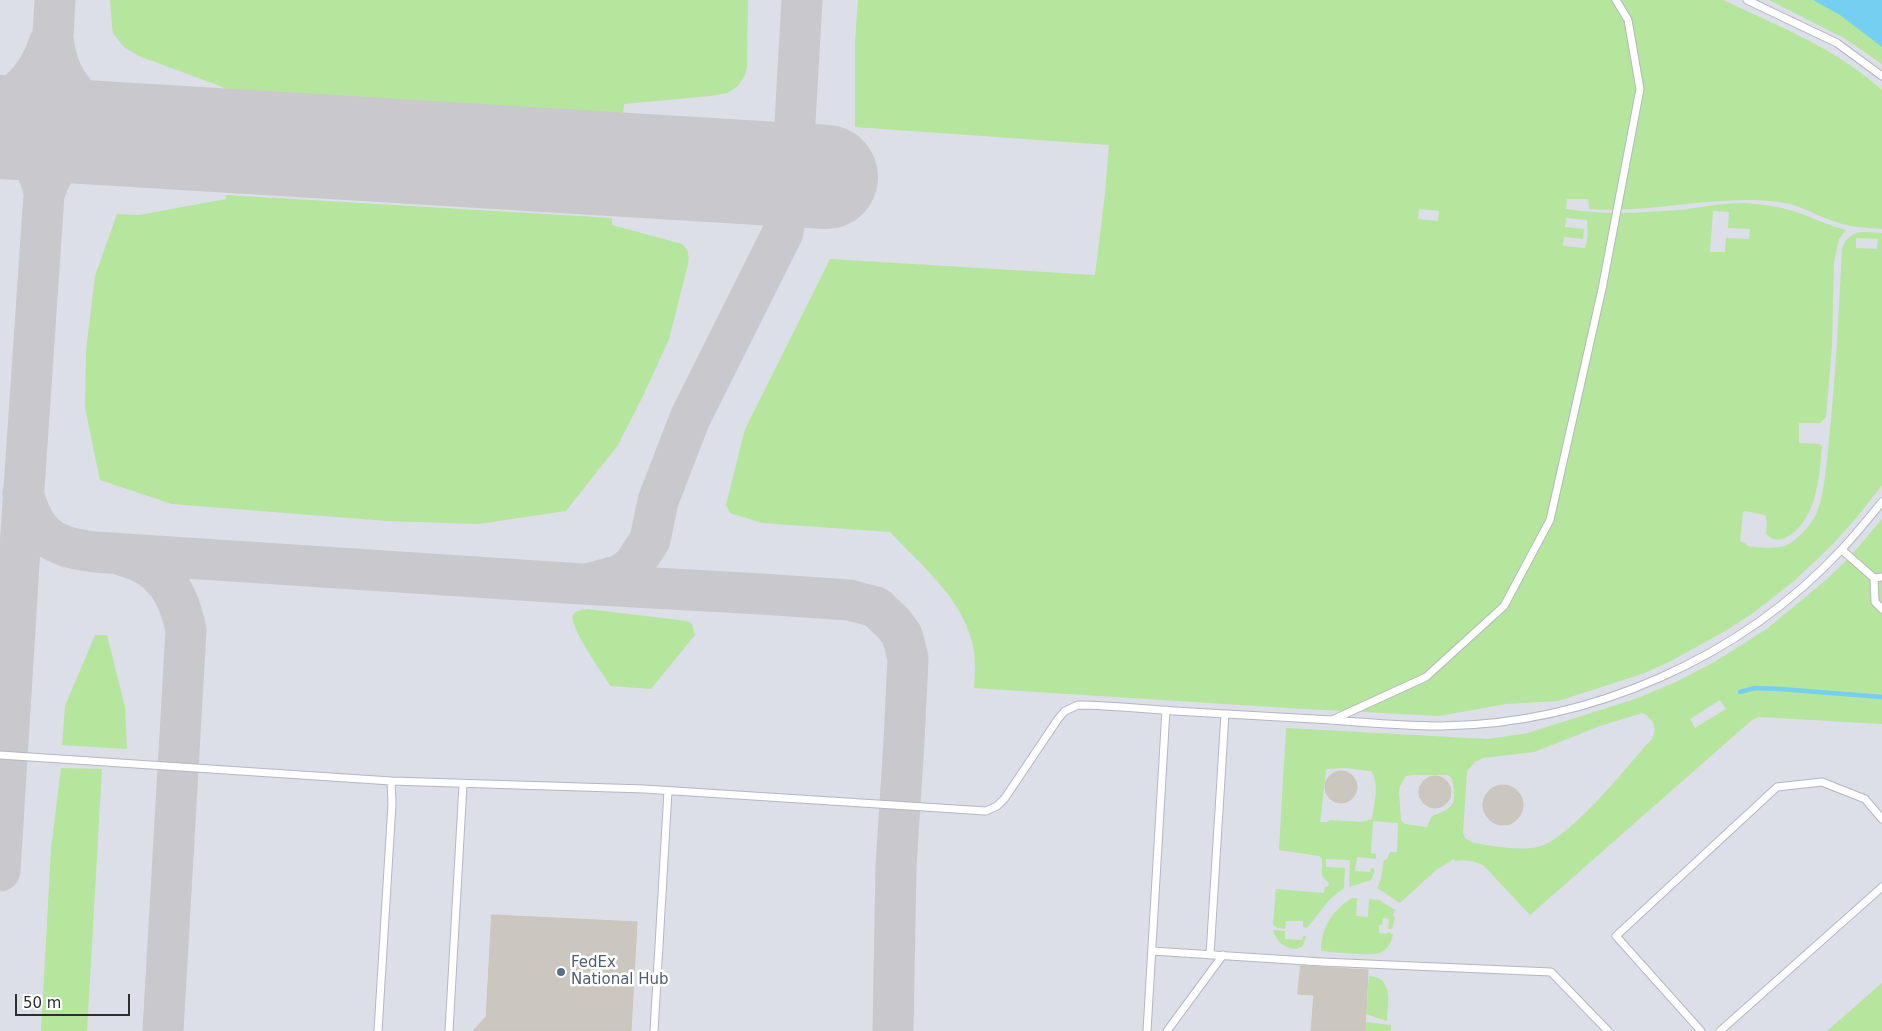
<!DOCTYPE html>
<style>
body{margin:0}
#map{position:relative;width:1882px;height:1031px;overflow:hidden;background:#efe9e1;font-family:"DejaVu Sans",sans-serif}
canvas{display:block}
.scale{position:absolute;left:15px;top:994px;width:115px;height:22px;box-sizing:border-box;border:2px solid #2e2e2e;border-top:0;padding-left:6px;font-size:15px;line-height:18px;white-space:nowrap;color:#2e2e2e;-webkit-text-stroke:4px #fff;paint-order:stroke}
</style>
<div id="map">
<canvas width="1882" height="1031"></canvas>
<div class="scale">50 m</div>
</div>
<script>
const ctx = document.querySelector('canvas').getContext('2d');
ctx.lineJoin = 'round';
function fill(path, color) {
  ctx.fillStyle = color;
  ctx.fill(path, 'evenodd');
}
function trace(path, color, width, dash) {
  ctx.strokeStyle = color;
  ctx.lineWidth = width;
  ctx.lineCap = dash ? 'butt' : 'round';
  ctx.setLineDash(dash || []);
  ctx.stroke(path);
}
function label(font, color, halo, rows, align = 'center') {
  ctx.font = font + ' "DejaVu Sans",sans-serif';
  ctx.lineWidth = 5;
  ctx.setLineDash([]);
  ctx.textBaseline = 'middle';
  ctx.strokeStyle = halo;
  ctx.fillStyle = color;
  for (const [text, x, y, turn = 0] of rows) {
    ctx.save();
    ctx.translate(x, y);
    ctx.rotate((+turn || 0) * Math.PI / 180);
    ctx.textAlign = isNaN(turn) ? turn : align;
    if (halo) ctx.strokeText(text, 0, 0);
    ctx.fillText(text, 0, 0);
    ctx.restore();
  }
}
const airport = new Path2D(`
 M0,0H1882V1031H0Z`);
const green = new Path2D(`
 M110,0H748L747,67L745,75L738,86L727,93L710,96L624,104L623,114L235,91L226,89L217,85L139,56L124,47L113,33L112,27Z
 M858,0H1723C1778,26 1837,49 1882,90V229C1866,228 1849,227 1833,221C1815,215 1799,204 1779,202C1716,194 1652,214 1589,209L1588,199H1567L1566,209C1602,215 1642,213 1678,210C1699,208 1721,203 1743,203C1761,204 1783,207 1799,213C1815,219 1830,226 1846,230L1839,239L1834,262L1832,346L1826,417L1820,423H1799V443L1820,444L1822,446C1819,477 1817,520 1787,537C1779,541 1772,541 1766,534L1767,522L1765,515L1745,511L1743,512L1740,542L1745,543L1748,546C1764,548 1782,551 1795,540C1804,532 1814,521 1818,510C1826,485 1827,456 1830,430C1836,370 1839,309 1842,248C1851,228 1863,232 1882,233V485L1857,517L1832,545L1794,581L1753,613L1727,630L1671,661L1642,674L1558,701L1506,704L1439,716L1288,708L974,688C975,673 976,656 972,642C961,597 920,564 890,532L762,523L730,513L726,505L745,429L830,259L1095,275L1105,194L1109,145L855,127V42ZM1419,209L1439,211L1438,221L1418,219ZM1713,211L1729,212L1728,228L1750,229L1749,239L1726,238L1725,252H1710ZM1566,218L1587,220L1588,236L1585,248L1563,246L1564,237L1583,239L1584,229L1565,227ZM1856,238L1878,239L1877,249L1856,248Z
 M1769,0H1882V64L1844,38Z
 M226,195L612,218V225L682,244C689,250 689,255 688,264L669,339L643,396L618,445L566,511L478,524L387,521L172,504L100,480L85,408L86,351L95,276L117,214L139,215L226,199Z
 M1882,519V724L1759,717L1752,720L1530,915L1484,866C1475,861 1466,859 1455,861L1454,859L1436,870L1400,903L1377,888C1384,875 1381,870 1384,860L1387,859L1390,852H1397L1398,823L1373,821L1371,853L1376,854V859L1357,857L1355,871L1370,872L1371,868H1373L1375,871L1371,880L1349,887L1350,860L1326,859V867L1345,868L1344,888L1330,899L1307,928L1303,927V921H1286L1285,929L1278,928L1273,925L1276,889L1324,893L1325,887L1328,886L1329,883L1322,876V859L1319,856L1279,850L1286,728L1488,739L1528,733L1638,698L1676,682L1716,661L1768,628L1826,580L1849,558ZM1720,700L1726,709L1695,728L1690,719ZM1642,713C1657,719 1659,736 1646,745C1625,770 1568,840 1538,847C1517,851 1493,846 1473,843L1465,838L1463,833L1467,771L1475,762L1483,758L1534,752L1600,726ZM1345,768L1371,771C1380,783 1374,805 1372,819L1362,822L1329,820L1328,822H1320L1326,771L1327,769ZM1412,775H1448L1452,779C1457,808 1454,806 1431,817L1427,827L1405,824L1401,820L1399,792L1400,786L1406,776Z
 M587,609L687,621L692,624L695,635L651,689L611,686C604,676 568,625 573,615C575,611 582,610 587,609Z
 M95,635H107L125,707L127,749L62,745L65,706Z
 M61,768L102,769L87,1031H41L51,849Z
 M1352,898H1357L1356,916L1368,917L1369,899L1379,900L1395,910L1393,916L1395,917L1392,929H1388L1389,919L1383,918L1382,925H1379V933L1387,934V932L1391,933L1393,935C1391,942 1389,948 1382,952C1373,957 1334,952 1321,951C1321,927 1333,910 1352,898Z
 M1273,930L1285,931V939L1302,940L1303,936H1306L1303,946L1296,949C1285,948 1276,942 1273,930Z
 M1369,976C1394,977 1388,1004 1387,1021L1366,1014Z
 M1882,983V1031H1827Z
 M1365,1022L1391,1025V1031H1365Z`);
const water = new Path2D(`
 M1813,0H1882V47L1840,15Z`);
const stream = new Path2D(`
 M1740,692L1755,688L1780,689L1882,697`);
const taxiway = new Path2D(`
 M54,44C58,87 98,125 139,131L284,140
 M0,104C24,91 41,69 49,43
 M0,135C26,145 38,166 44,192
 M44,194C62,140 95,138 145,140
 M23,493C35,536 52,547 95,552L582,584L761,594L849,600L876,607L893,623L902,635L908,658L904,741L896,866L893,1031
 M121,555C162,565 178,591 186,630L163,1031
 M592,583L620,575L633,566L650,540L658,501L690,418L783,232L792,175L802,0
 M0,871L20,548L44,194L55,0`);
const runway = new Path2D(`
 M0,127L826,177`);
const building = new Path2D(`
 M1325 787a16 16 0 1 1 32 0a16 16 0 1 1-32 0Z
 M1419 792a16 16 0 1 1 32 0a16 16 0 1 1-32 0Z
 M1483 805a20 20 0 1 1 40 0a20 20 0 1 1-40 0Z
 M492,915L637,922L631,1031H473L486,1017Z
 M1301,966L1368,970L1365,1031H1311L1314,995L1298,994Z`);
const lane = new Path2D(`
 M1747,0L1837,43L1882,76
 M1842,550L1874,578L1875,602L1882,609
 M1874,578L1882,577
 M1332,720L1426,677L1504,606L1550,520L1602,289L1640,89L1628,20L1616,0
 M0,755L391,781L644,789L986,811L997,806L1005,798L1058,719L1065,711L1078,705C1110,705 1142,709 1174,711C1227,714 1280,717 1332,720C1369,723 1406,726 1442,726C1591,724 1741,658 1842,549C1856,534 1869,518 1882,502
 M1152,951L1322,962L1551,972L1608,1031
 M1210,955L1225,714
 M378,1031L392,804L391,781
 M449,1031L463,785
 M654,1031L668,791
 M1147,1031L1166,710
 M1167,1031L1223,955
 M1701,1031L1616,936L1777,787L1822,782L1865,799L1882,819
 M1720,1031L1882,887`);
const markers = [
 [561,972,5,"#5c6f8a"]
];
const serviceNames = [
 ["FedEx",571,963],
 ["National Hub",571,980]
];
fill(airport, '#dcdee8');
fill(green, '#b6e59e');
fill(water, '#75cff0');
trace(stream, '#75cff0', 4.5);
trace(taxiway, '#c9c8cc', 41);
trace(runway, '#c9c8cc', 104);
fill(building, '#cbc7bf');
trace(building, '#cbc5ba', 1);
trace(lane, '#b4b7c1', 9);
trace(lane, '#fff', 7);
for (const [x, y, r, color] of markers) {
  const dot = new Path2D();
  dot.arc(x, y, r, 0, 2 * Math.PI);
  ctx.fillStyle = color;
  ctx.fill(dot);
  trace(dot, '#fff', 2);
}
label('15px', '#4e5e75', '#fff', serviceNames, 'left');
</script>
